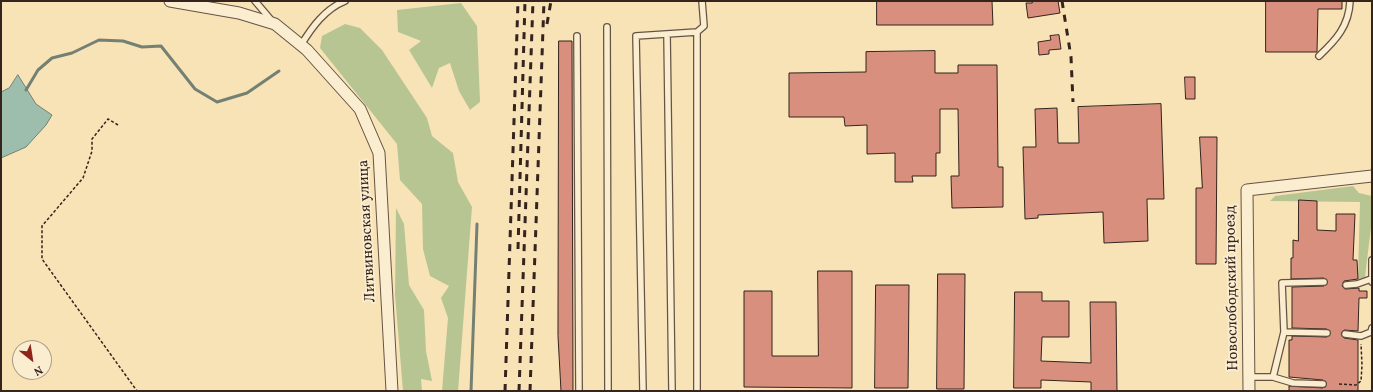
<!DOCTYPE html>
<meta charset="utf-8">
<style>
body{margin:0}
#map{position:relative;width:1373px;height:392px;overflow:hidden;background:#f8e3b7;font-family:Vollkorn,serif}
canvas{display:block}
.frame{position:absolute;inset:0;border:2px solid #35231d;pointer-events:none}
.north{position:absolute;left:12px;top:340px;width:40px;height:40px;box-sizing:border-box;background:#faedd0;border:1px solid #ab9c88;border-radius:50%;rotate:150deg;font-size:11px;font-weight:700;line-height:16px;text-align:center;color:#35231d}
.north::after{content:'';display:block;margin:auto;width:14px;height:18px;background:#8f2418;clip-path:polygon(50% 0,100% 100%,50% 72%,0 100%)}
</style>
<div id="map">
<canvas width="1373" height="392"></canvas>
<div class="frame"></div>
<div class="north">N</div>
</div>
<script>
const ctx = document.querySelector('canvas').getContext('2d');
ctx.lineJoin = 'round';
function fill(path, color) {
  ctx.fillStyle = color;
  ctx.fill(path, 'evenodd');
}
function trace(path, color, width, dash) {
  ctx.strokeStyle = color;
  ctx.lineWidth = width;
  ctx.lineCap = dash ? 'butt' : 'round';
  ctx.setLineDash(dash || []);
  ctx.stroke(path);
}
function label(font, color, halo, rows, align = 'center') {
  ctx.font = font + ' Vollkorn,serif';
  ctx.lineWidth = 3.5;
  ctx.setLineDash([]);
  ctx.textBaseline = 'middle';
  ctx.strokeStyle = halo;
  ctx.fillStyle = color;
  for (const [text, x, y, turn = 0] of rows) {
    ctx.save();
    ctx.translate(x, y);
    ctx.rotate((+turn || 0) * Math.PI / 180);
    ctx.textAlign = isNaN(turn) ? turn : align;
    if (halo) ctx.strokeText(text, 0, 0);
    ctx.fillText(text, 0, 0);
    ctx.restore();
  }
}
const green = new Path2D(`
 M461,3L477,26L480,102L470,110L459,91L450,63L439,68L432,88L409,50L421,41L398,32L397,10Z
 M345,24L360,28L382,50L427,118L432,136L453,153L458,182L472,207L458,391H442L448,318L441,298L449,286L430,276L423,249L422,204L400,180L397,144L320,48L322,36Z
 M1353,186L1359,193L1372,196V219L1365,277L1358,279L1360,202L1270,201L1275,196Z
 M396,208L404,224L409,285L424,310L426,351L432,381L421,379L422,391H403L395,295Z`);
const water = new Path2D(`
 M18,75L36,104L52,115L46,125L26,147L1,158V92L9,88Z`);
const stream = new Path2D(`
 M26,90L38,70L52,58L72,53L99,40L123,41L142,47L161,46L195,89L217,102L247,93L279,71
 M471,391L477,224`);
const building = new Path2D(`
 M877,1H992L993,25H877Z
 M1032,1H1058L1060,13L1028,18L1026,3H1032Z
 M1266,1H1342V9H1318L1317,52H1266Z
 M1059,35L1061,49L1049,50V54L1039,55L1038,42L1051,40L1050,36Z
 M559,41H572L573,391H561L558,336Z
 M935,51V73H958V65H997L998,167H1003V207L952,208L951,176H959L958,109H940V153H936V176H912L913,182H895V153L867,154V125L845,126L844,117H789V73L866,72V52Z
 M1185,77H1195V99H1186Z
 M1161,104L1164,199H1147L1148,241L1104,243L1103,212L1038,215V218L1025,219L1023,147H1036L1035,109L1057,108L1058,143H1079L1078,107Z
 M1200,137H1217L1216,264H1196V188H1202Z
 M1299,200L1317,201V230L1336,231V214H1355L1353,260H1357L1358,279L1344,281L1342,286L1345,289L1359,288V291H1367V298H1359L1358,331L1344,330L1341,334L1344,338L1358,340V391H1289V386L1323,388L1327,384L1323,380L1289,377V340H1292V336L1327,337L1331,333L1327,329L1292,328V287L1324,286L1328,282L1324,278L1291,279V258H1293V240L1298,241Z
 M818,271H852V388L744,387V291H772V356H818Z
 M938,274H965L964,389H937Z
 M876,285H909L908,388H875Z
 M1015,292H1042V301H1069V337H1042L1041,361L1091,363L1090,302H1116L1117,391H1091V382L1041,380V388H1014Z`);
const path = new Path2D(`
 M118,125L108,119L92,139V151L83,178L42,226V259L137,391
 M1339,384L1356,385L1361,381L1362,365L1361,344`);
const service = new Path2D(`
 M255,1L272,21
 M607,27L608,391
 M697,32L704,26L702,1
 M667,34L672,391
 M577,36L579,391
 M301,45C312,27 325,9 345,1
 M1319,56C1336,40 1349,26 1350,1
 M1372,282V260
 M1346,285L1357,284L1371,279
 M1284,332L1282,283L1324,282
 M1345,334L1361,336L1371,332L1372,328
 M1249,377H1273L1284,332L1327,333
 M1273,377L1293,383L1323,384
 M643,391L636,36L697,32V391`);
const minor = new Path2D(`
 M170,1L239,13L275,24L307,50L360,109L379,153L392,391
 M1249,391L1247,190L1372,176`);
const rail = new Path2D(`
 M1062,1L1071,57L1073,102
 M547,24L551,1
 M518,249L525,1
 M505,391L518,1
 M519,391L533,1
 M530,391L544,1`);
const streetNames = [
 ["Литвиновская улица",368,231,-93],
 ["Новослободский проезд",1233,288,-91]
];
fill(green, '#b7c593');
fill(water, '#9dbead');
trace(water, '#738073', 1);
trace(stream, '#738073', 3);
fill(building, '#d88f7d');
trace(building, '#35231d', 1);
trace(service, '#665344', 8);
trace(minor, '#665344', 13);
trace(path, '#35231d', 1.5, [3, 2]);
trace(service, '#faedd0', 5.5);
trace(minor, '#faedd0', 11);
trace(rail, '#35231d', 3, [7, 7]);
label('15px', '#35231d', '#faedd0', streetNames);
</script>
